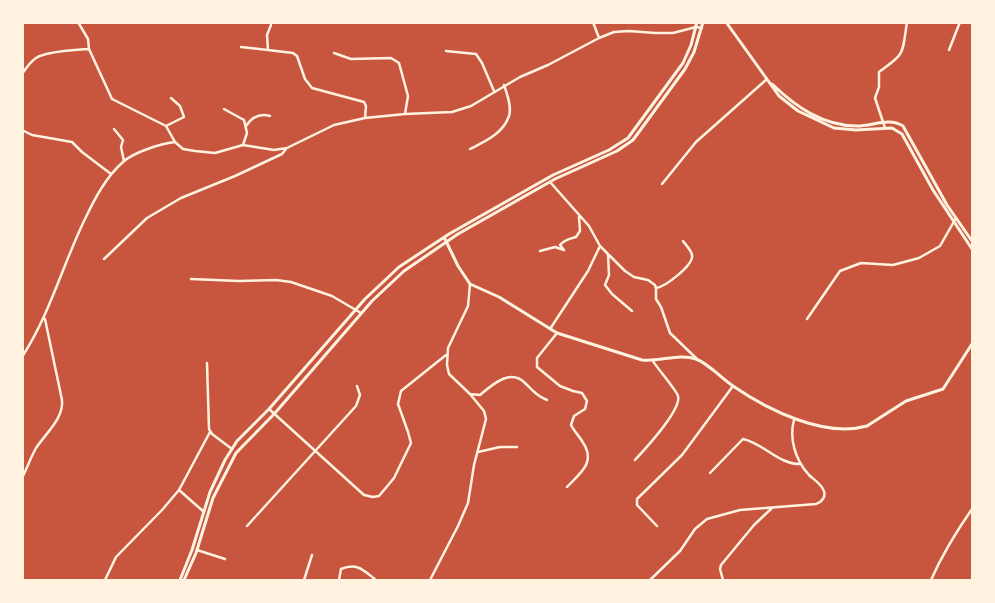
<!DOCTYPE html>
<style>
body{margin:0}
#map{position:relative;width:995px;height:603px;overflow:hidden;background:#c8553d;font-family:"Varela Round",sans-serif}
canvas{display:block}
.frame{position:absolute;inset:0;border:24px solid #fff3e0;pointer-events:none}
</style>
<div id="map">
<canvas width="995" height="603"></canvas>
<div class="frame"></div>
</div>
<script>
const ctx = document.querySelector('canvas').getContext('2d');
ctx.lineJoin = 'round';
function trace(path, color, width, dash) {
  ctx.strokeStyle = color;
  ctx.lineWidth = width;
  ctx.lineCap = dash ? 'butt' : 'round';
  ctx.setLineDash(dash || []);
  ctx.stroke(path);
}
const minor = new Path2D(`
 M78,22L88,39L89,49L112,99L166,126L175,142
 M593,22L599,38
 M271,25L267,35L268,50L293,53L297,56L305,79L312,88L364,102L366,106L365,118
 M241,47L268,50
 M949,50L960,22
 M446,51L476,54L482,63L494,91
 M334,53L351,59L391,58L399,63L408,96L405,114
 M22,74C26,68 30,62 36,58C47,51 75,50 89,49
 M224,109L244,120L247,133L243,145
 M166,126L184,117L180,106L171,98
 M246,126C252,117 259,113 270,116
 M885,128L875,98L879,87V72C906,53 902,54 907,22
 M114,129L123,140L121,147L124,161
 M22,130L32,135L72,142L82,152L111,174
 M470,149C484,142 503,134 509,116C512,107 507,94 504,85
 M550,182L589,226L600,246L625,271L634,277L648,280L655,285L656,289V299L661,307L670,333L697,359
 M662,184L696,142L767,79
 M540,251L555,247L564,250L560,245C565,239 570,239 576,237L580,231L579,217
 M608,254L609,275L605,285L612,294L632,311
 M104,259L147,218L181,198L235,176L282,154L286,149
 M191,279L239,281L276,280L291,282L332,296L361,313
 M656,288C665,287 694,265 692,255C691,250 686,245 683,241
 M807,319L840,271L861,263L893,265L919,258L940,246L956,218
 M550,329L588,271L600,246
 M557,333L537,358V367L560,386L573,391L582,393L587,401L585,409L574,416L571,425C574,431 579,436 582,441C597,462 581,472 567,487
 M22,357C50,314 63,264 85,219C95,198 106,177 123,162C134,152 160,144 175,142L183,149L195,151L215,153L243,145L274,150L287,148L334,125L365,118L405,114L452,112L471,106L520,77L548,65L599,38L614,32L629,31L655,33H673L696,27L702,28
 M207,363L209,429L212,434L232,449
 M470,394L480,395C492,385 510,368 525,383C533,391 537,396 547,400
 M269,409L364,495L373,497L379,496L394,478L411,443L408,432L398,404L401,391L446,355
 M478,452L500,447H517
 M635,460C645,449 682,410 678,396C677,391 657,368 653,361
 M710,473L743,439C763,443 779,465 801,464
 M22,478C27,468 31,457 36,448C46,433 64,418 62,400L45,319
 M179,490L204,512
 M247,526L356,406L360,395L357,386
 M657,526L637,505V499L682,455L733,386
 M197,550L225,559
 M105,580L116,557L162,510L179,490L210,432
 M304,580L312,555
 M339,580L341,569C358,562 364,571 376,580
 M430,580L458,526L468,503L474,465L486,419L484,411L470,394L449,374L447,365L448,348L468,306L470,284
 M650,580L680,551L695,529L707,519L740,510L816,504C822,502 827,496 823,489C820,483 813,479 809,475C795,460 789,438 794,420
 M723,580L720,569L721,565L754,525L772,508
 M931,580C942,555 956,532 972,509`);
const tertiary = new Path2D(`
 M726,22L779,96L798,111L834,128L856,130L892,128L902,134L933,190L972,249
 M772,84C796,107 823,126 857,126C873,126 889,117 903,126L947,205L972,241
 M444,237L458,266L470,284L499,297L557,333L642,360C660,362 679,353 696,359C709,364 721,378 733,386C768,410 824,438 867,426L906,401L943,389L972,344
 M180,580L192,550L210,492L225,460L237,441L269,409L365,299L399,267L449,234L553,175L609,150L628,138L683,63L691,45L697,22
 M184,580L196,553L213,498L236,453L275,413L372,301L404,271L458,234L555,179L617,151L633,140L685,69L694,52L703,22`);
trace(minor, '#fff3e0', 2.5);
trace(tertiary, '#fff3e0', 3);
</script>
